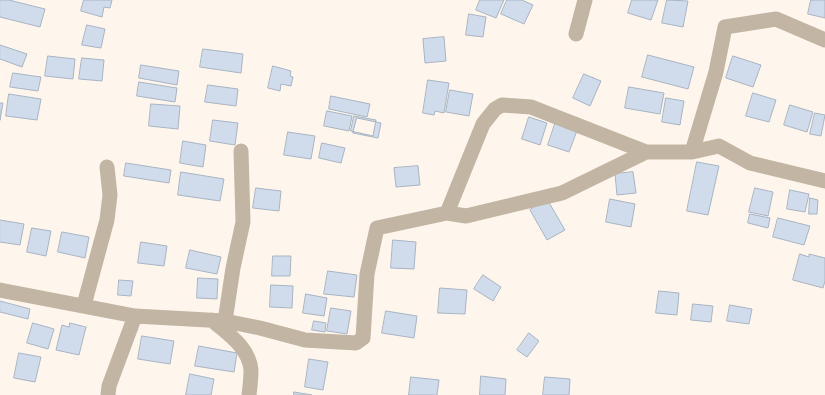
<!DOCTYPE html>
<style>
body{margin:0}
canvas{display:block;background:#fef6ec}
</style>
<canvas width="825" height="395"></canvas>
<script>
const ctx = document.querySelector('canvas').getContext('2d');
ctx.lineJoin = 'round';
function fill(path, color) {
  ctx.fillStyle = color;
  ctx.fill(path, 'evenodd');
}
function trace(path, color, width, dash) {
  ctx.strokeStyle = color;
  ctx.lineWidth = width;
  ctx.lineCap = dash ? 'butt' : 'round';
  ctx.setLineDash(dash || []);
  ctx.stroke(path);
}
const building = new Path2D(`
 M0,0H9L45,9L40,27L0,17Z
 M84,0H112L110,8L104,7L102,17L81,11Z
 M480,0H504L496,18L476,10Z
 M507,0H522L533,5L524,24L501,14Z
 M632,0H658L651,20L628,13Z
 M667,0L688,1L683,27L662,23Z
 M811,0H825V18L808,14Z
 M469,14L486,17L483,37L466,35Z
 M87,25L105,29L101,48L82,45Z
 M444,37L446,61L425,63L423,39Z
 M0,45L27,54L22,67L0,59Z
 M203,49L243,54L241,73L200,67Z
 M648,55L694,67L688,89L642,77Z
 M48,56L75,59L73,79L45,76Z
 M733,56L761,65L753,87L726,78Z
 M82,58L104,60L102,81L79,79Z
 M141,65L179,71L177,85L139,78Z
 M273,66L291,71L290,76L293,77L291,86L281,84L280,91L268,88Z
 M13,73L41,77L38,91L10,87Z
 M584,74L601,81L590,106L573,98Z
 M428,80L449,83L444,113L435,111L434,115L423,113Z
 M139,82L177,88L175,102L137,96Z
 M208,85L238,89L236,106L205,102Z
 M629,87L664,93L660,114L625,108Z
 M450,90L473,94L469,116L446,112Z
 M753,93L776,100L769,122L746,116Z
 M9,94L41,99L37,120L6,116Z
 M331,96L370,104L367,117L329,109Z
 M666,98L684,101L680,125L662,122Z
 M0,103H3L0,120Z
 M151,104L180,106L178,129L149,126Z
 M790,105L813,112L807,132L784,125Z
 M327,111L352,116L349,131L324,126Z
 M815,113L825,115L821,136L810,134Z
 M354,116L376,120L373,136L351,131Z
 M529,117L547,123L540,145L522,139Z
 M357,118L381,123L378,138L353,133Z
 M213,120L238,123L235,145L210,141Z
 M556,121L578,128L569,152L548,145Z
 M288,132L315,136L311,159L284,155Z
 M183,141L206,145L203,167L180,163Z
 M322,143L345,148L341,163L319,158Z
 M697,162L719,166L708,215L687,211Z
 M126,163L171,170L169,183L124,176Z
 M418,166L420,185L396,187L394,168Z
 M181,172L224,179L220,201L178,195Z
 M633,172L636,193L617,195L615,174Z
 M256,188L281,191L279,211L253,208Z
 M755,188L773,192L768,216L749,212Z
 M790,190L809,194L805,212L787,209Z
 M810,198L818,200L817,214H809Z
 M547,199L565,230L547,240L530,210Z
 M610,199L635,204L631,227L606,222Z
 M750,214L770,218L768,228L748,223Z
 M778,218L810,226L804,245L773,237Z
 M0,220L24,224L20,245L0,242Z
 M32,228L51,231L46,256L27,252Z
 M62,232L89,237L85,258L58,252Z
 M393,240L416,242L414,269L391,268Z
 M141,242L167,246L164,266L138,263Z
 M190,250L221,257L217,274L186,268Z
 M800,254L809,257V254L825,258V281L823,288L793,280Z
 M273,256H291L290,276H272Z
 M328,271L357,275L354,297L324,294Z
 M483,275L501,287L493,301L474,289Z
 M198,278L218,279L217,299L197,298Z
 M119,280L133,281L131,296L118,295Z
 M271,285L293,286L292,308L270,307Z
 M440,288L467,290L465,314L438,313Z
 M659,291L679,293L677,315L656,313Z
 M306,294L327,298L324,316L303,313Z
 M0,301L30,309L28,319L0,312Z
 M693,304L713,306L711,322L691,320Z
 M730,305L752,309L749,324L727,321Z
 M331,308L351,311L347,334L327,331Z
 M386,311L417,316L414,338L382,333Z
 M314,321L326,323L325,332L312,330Z
 M33,323L54,329L48,349L27,343Z
 M70,323L86,327L79,355L56,350L62,325L69,327Z
 M529,333L539,341L527,357L517,350Z
 M142,336L174,341L170,364L138,359Z
 M199,346L237,353L234,372L195,366Z
 M19,353L41,357L35,382L14,378Z
 M309,359L328,362L323,390L305,387Z
 M190,374L214,379L211,395H186Z
 M481,376L506,379L505,395H480Z
 M411,377L439,380L437,395H409Z
 M545,377L570,379L569,395H543Z
 M294,392L312,395H294Z`);
const minor = new Path2D(`
 M576,34L585,0
 M692,152L716,72L725,27L776,19L825,40
 M447,213L483,124L495,109L502,105L531,107L646,152H692L719,146L750,163L825,181
 M0,290L135,316L225,321L260,328L305,340L356,343L363,338L367,274L377,228L447,213L466,216L562,193L646,152
 M84,305L107,220L110,195L107,167
 M212,320C228,334 249,347 251,370C251,378 250,387 249,395
 M225,321L233,268L243,222L241,151
 M108,395L109,386L135,316`);
fill(building, '#d0dbec');
trace(building, '#a8b4c3', 1);
trace(minor, '#c3b5a4', 15);
</script>
